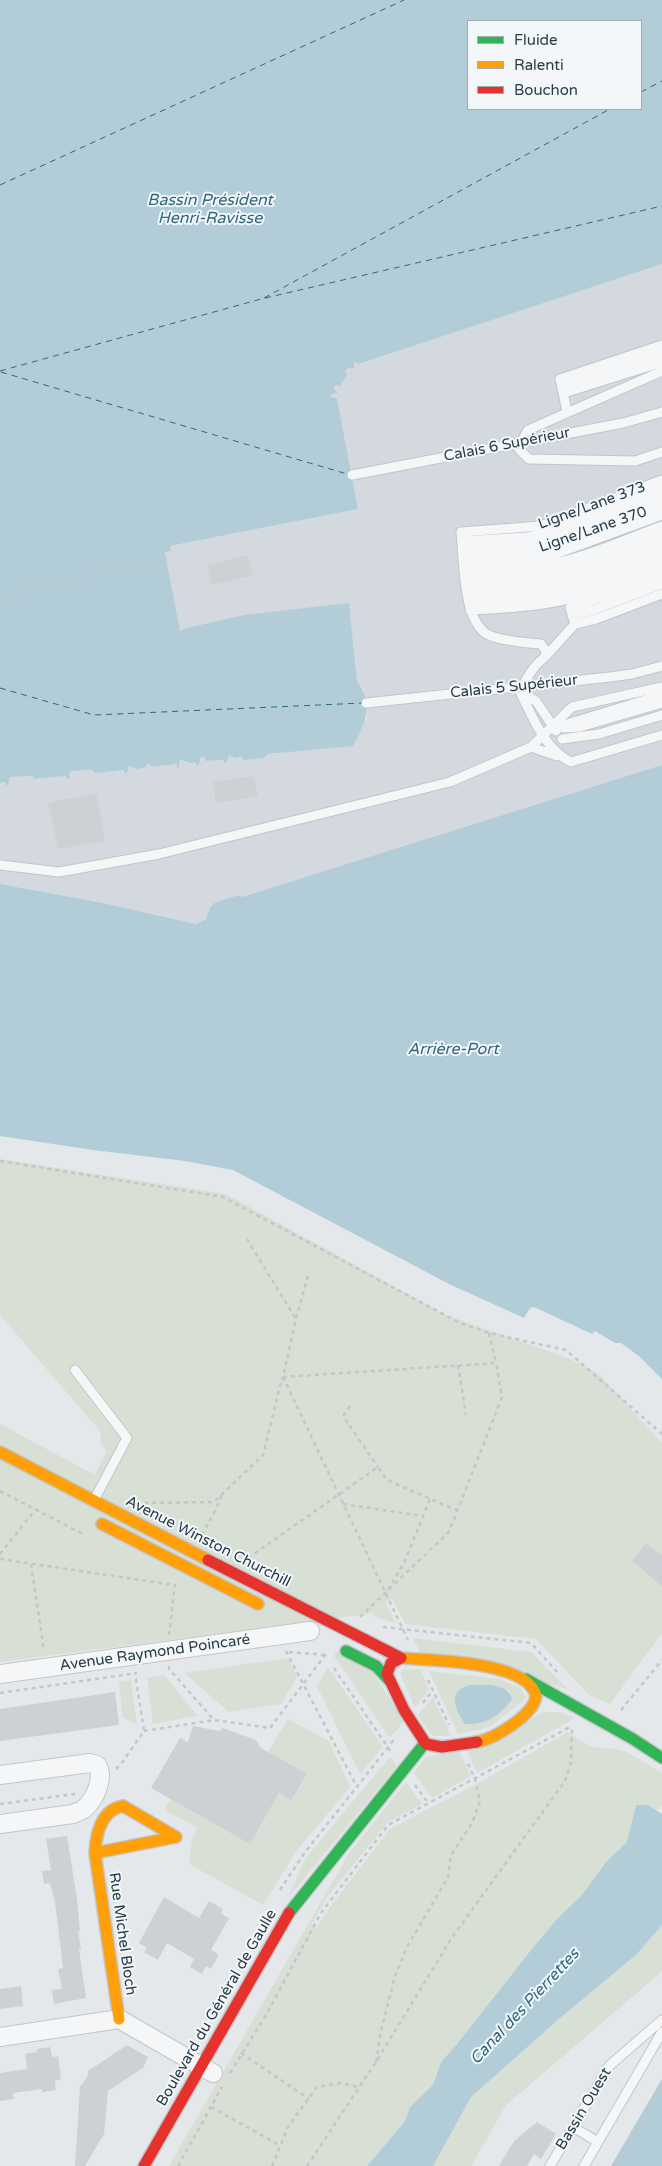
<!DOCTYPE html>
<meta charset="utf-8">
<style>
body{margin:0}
#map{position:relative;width:662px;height:2166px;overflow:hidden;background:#e5e8ea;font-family:"Varela Round",sans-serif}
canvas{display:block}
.legend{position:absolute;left:467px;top:20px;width:175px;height:90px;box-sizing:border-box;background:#f3f7f9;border:1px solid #a2acb2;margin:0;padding:6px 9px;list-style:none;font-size:15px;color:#293b47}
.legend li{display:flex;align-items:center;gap:10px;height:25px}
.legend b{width:25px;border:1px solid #a2acb2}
</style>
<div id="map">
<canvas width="662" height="2166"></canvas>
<ul class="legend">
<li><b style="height:6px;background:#30b455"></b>Fluide</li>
<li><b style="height:6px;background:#ff9f0a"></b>Ralenti</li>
<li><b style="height:6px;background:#e5322d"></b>Bouchon</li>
</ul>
</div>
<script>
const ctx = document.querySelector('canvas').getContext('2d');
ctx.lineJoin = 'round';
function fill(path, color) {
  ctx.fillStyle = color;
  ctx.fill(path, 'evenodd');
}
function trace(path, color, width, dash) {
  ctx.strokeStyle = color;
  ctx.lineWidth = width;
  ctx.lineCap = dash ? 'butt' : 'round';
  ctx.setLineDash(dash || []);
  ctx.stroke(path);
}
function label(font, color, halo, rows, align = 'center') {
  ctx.font = font + ' "Varela Round",sans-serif';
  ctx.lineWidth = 4;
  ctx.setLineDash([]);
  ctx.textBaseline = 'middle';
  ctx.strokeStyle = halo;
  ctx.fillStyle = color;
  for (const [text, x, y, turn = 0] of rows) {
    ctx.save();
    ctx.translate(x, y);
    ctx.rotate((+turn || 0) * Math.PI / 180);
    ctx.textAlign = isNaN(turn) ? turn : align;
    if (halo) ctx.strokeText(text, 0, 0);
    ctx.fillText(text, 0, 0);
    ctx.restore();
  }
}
const built = new Path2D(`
 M662,264V765L333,869L242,897L239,895L216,902L210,907L206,919L196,924L103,903L0,884V783L6,782L10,777L33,776L34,779L66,776L69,778V772L72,771L92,770L95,773L124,770L125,773H126L129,766L134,768L148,763L152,767L177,764V768L182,760L196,762L199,765L201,757H204L206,761L224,760V762L229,755L236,758L243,757V760L268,754L281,753L367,719L364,690L357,681L349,603L180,632L165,552L170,546L358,509L337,398L331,397L334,391L333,387L337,385L339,387L346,374L345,371L348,368L354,369V362H357L358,363Z`);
const green = new Path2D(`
 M0,1159L226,1194L446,1315L568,1358L599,1374L662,1443V1633L610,1704L589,1695L536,1639L405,1624L392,1598L386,1604L396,1623L372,1616L376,1613L0,1662V1424L95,1475L107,1451L101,1444L100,1431L0,1315Z
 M413,1638L531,1652L568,1689L420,1652Z
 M337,1651L369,1667L404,1721L390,1738L334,1656Z
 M288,1658L297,1677L281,1704L229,1712L184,1673Z
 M328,1667L383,1747L360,1774L317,1686Z
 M420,1669L429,1690L415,1708L400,1674L403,1670Z
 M429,1671L500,1679L520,1688L526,1698L490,1727L458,1734Z
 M165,1675L197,1716L153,1724L147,1678Z
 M131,1680L137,1724L123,1718L119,1682Z
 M433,1697L451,1736H432L418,1715Z
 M544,1712H558L575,1718L477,1773L467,1750Z
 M288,1719L329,1741L350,1787L297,1850L263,1905L189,1864L192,1839L198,1828L164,1810L171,1799L250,1844L279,1793L291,1801L307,1775L268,1752Z
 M568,1732L591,1747L610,1748L627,1752L662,1773V1805L657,1811L648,1805H636L627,1842L606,1862L582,1895L557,1919L531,1950L457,2044L441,2062L433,2085L410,2107L405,2121L367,2166H169L349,1853L406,1782L422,1804L388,1822L328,1896L311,1925L317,1928L326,1912L390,1829L480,1782Z
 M459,1751L471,1776L432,1798L414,1773L426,1757Z
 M390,1757L397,1766L288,1898L305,1859Z
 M662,1925V1970L660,1973L506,2105L471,2166H433L471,2097L559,2019L636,1955Z`);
const water = new Path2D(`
 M0,0H662V264L358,364L357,362H354V369L348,368L345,371L347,375L339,387L337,385L333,387L337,393L332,394L331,397L337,398L358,509L170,546L171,551L165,552L180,631L187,628L244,615L349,603L357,681C375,704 365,723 353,746L268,754L264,758L243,760L242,757L236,758L229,755L227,762L224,763V760L206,761L204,757H201L199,765H196V762L190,763L182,760L180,761L179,767L177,768V764L152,767L148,763L146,767L137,769L129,766L127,773H124V770L95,773L92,770L72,771L69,773V779H67L66,776L33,779V776L10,777L8,785H6V782L0,783ZM468,21H641V109H468Z
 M662,765V1379L640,1357L621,1343H615L595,1331L592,1334L534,1307L530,1308L524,1318L449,1284L233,1170L185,1161L93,1150L0,1136V884L103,903L196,924L206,919L210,907L216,902L239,895L242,897Z
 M469,1685C483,1685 507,1682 512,1699C500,1716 486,1725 465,1724C455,1709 447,1692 469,1685Z
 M636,1805H648L662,1814V1925L636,1955L559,2019L471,2097L433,2166H367L405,2121L410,2107L433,2085L441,2062L457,2044L531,1950L557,1919L582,1895L606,1862L627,1842Z
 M662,2079V2166H611Z`);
const ferry = new Path2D(`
 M641,92L662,81
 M0,185L404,0
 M264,298L610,109
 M0,371L261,299L662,206
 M1,372L347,474
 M0,688L94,715L363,703`);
const building = new Path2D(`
 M248,555L253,575L212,585L207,565Z
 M254,776L258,796L216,803L213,782Z
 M96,793L105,841L58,849L48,803Z
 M646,1543L662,1555V1586L632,1561Z
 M115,1692L119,1725L0,1741V1709Z
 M193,1726L219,1731L223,1728L256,1740L261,1748L307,1774L291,1801L279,1793L250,1844L151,1788L180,1738L188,1742Z
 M67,1836L77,1899L80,1931H78L81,1949H79L86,1998L54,2004L52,1990L62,1989L58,1969L63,1968L55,1902L50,1883L44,1884L42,1871L51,1870L46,1839Z
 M164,1897L199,1918L209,1901L223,1909L221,1914L229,1918L211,1950L219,1955L211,1969L206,1966L202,1974L190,1967L194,1959L167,1943L158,1960L144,1952L147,1948L139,1943Z
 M21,1986L23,2006L0,2009V1989Z
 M127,2045L148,2057L143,2068L108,2091L104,2134L85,2166H75L80,2085H82L88,2075V2071Z
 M50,2047L52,2057L58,2056L61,2079L55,2081L56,2090L42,2092V2089L13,2093L14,2099L0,2101V2073L27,2069L25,2054L37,2052V2049Z
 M537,2122L556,2134L541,2159L534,2154L527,2166H499L514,2141Z`);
const path = new Path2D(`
 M0,597L48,583L167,560
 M0,1161L223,1197L458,1322L489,1333L566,1350L662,1434
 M247,1239L296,1319
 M308,1276L296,1319L283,1377L496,1363L502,1397L449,1532L360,1617
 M489,1333L496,1363
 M458,1365L466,1415
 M283,1377L408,1640
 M350,1406L343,1416L378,1467
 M0,1491L85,1535
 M144,1503L214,1502L263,1455L282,1378
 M343,1504L423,1516
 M202,1535L217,1507L222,1494
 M0,1554L36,1509
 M248,1558L378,1467L387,1480L458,1511
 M0,1559L174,1585
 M31,1564L44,1651
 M388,1590L404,1563L430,1499
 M383,1627L531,1643L558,1673
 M169,1635L175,1584
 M286,1651L357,1787
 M289,1652L325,1655
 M169,1666V1669L214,1720L270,1728L326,1654
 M334,1668L391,1752
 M428,1680L449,1725
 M0,1693L137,1673
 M423,1703L433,1690
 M621,1710L662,1660
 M144,1731L214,1720
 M116,1769L121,1764L144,1731L135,1673
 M415,1785L429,1804
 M0,1804L75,1794
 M280,1890L303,1855L396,1737
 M241,2053L309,2099
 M376,2062L381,2031L395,1976L407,1947L448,1877L451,1855L472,1823L480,1801L475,1779L468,1764
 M230,2073L266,2015L321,1913L388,1825L570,1727
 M211,2107L281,2146
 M178,2166L222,2087
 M272,2166L288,2127L317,2087L341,2083L358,2087
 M307,2166L376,2062L453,1936L565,1781L571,1762L572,1728
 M616,2166L662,2085`);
const lane = new Path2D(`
 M662,371L528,430L518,448L529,459L635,461L662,452
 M562,387L662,353
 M564,393L662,362
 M567,411L560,379L662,345
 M462,541L528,537L544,533L662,489
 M463,548L513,546L547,541L662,498
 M464,555L523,553L551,547L662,506
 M464,563L519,561L550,556L662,515
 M465,571C491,570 517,570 542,566C583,559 623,540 662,526
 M466,579C495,578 523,577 552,572C590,565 626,548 662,535
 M467,587C494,586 522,586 548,581C587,573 625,556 662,543
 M468,595C493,594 517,594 541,589C583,582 622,566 662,551
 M469,602C489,601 510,602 530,599C576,594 619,575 662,559
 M470,610C510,608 550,606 589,594C614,587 638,576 662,567
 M572,615L593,610L662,584
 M575,624L596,619L662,594
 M545,657L575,624L570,608L662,576
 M520,692C527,677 533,666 545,657L546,651L541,644C528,643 502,640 491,636C462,626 464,558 461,532L541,526L662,480
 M520,692C533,717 544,749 571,762L662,735
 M520,692L536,701L556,731
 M554,728L662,695
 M563,728L580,727L662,703
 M562,739L599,734L662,715
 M531,747L557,756
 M0,865L59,872L159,854L450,782L531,747L572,707L662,687
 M75,1370L127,1438L94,1500
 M573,2127L598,2142
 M550,2166L609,2066L662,2020
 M584,2166L662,2032`);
const street = new Path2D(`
 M0,1674L310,1631
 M0,1775L90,1763L97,1765C105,1778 95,1799 84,1809C82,1811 77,1812 73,1814L0,1824
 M0,2037L119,2019L213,2073`);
const fast = new Path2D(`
 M346,1651L376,1666L389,1680
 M526,1679L633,1739L662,1758
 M289,1913L425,1743`);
const slow = new Path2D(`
 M0,1452L208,1560
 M102,1524L258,1604
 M401,1658C430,1660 529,1661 536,1696C534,1715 494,1739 477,1742
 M95,1853L176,1837L123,1806C101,1810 96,1834 95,1853L119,2019`);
const jam = new Path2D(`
 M208,1560L401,1658
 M401,1658L391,1663L387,1674L404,1710L426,1744L442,1747L477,1742
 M144,2166L289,1913`);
const laneBridge = new Path2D(`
 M352,475L623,423L662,412
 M366,703L610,677L632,674L662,666`);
const streetNames = [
 ["Calais 6 Supérieur",507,445,-11],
 ["Ligne/Lane 373",592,506,-20],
 ["Ligne/Lane 370",593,530,-19],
 ["Calais 5 Supérieur",514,687,-6],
 ["Avenue Winston Churchill",208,1542,27],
 ["Avenue Raymond Poincaré",155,1653,-8],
 ["Rue Michel Bloch",122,1934,82],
 ["Boulevard du Général de Gaulle",217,2008,-60],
 ["Bassin Ouest",584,2109,-59]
];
const waterNames = [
 ["Bassin Président",210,201],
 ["Henri-Ravisse",210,219],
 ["Arrière-Port",453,1050],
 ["Canal des Pierrettes",525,2007,-47]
];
fill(built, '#d3d9de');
fill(green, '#d8dfd5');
fill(water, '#b2cdd7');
trace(ferry, '#2f677f', 1, [6, 5]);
fill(building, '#ced1d3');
trace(lane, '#c3c6c8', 11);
trace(street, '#c3c6c8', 20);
trace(fast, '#c3c6c8', 14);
trace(slow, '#c3c6c8', 14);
trace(jam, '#c3c6c8', 14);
trace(path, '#c3c7ca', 2.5, [4, 4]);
trace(lane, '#f5f6f7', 9);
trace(street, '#f5f6f7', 18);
trace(fast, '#30b455', 11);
trace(slow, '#ff9f0a', 11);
trace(jam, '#e5322d', 11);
trace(laneBridge, '#c3c6c8', 11, []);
trace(laneBridge, '#f5f6f7', 9);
label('15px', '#293b47', '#f3f7f9', streetNames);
label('italic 16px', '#2f677f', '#f3f7f9', waterNames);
</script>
